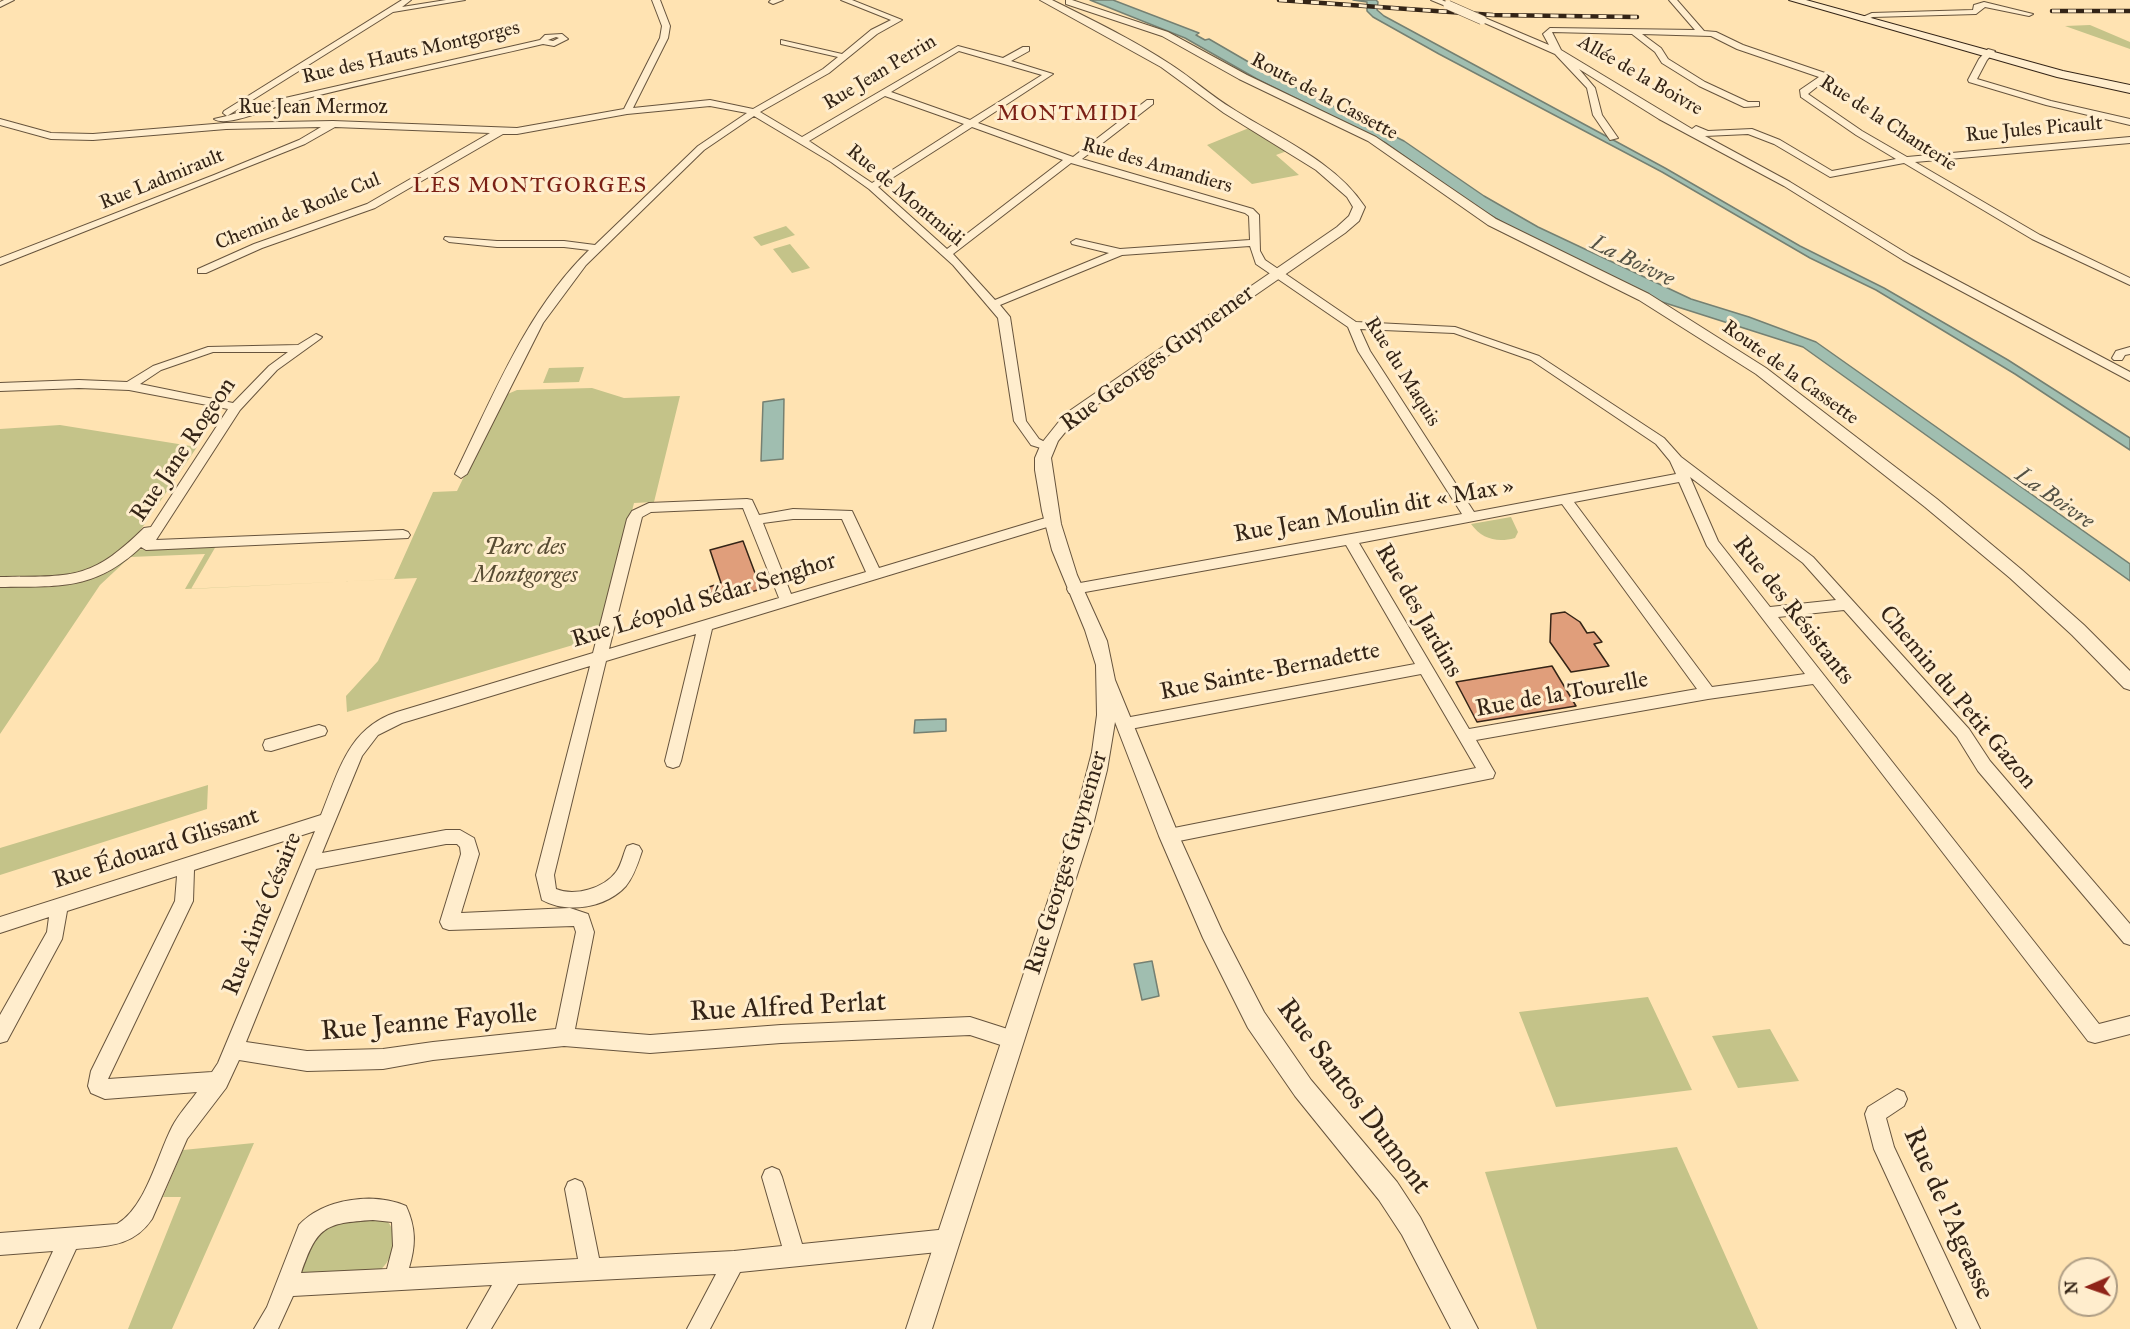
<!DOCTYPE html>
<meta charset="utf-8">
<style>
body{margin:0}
#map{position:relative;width:2130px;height:1329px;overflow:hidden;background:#ffe3b2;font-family:"IM FELL Great Primer",serif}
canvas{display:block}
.north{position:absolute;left:2058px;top:1257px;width:60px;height:60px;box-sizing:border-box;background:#ffedcd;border:2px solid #ae9d84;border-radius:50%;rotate:268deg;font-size:16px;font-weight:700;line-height:24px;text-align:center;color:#342416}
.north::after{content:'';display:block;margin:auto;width:21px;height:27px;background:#8f2418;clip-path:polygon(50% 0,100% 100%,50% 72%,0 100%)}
</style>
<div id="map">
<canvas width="2130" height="1329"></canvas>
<div class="north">N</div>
</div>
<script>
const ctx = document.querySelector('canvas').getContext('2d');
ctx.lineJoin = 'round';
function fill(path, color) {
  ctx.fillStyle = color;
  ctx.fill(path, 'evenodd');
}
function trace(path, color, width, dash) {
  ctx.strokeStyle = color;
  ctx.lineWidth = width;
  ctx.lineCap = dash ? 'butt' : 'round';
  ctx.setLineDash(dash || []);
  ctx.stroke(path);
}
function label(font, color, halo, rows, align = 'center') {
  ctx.font = font + ' "IM FELL Great Primer",serif';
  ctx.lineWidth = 6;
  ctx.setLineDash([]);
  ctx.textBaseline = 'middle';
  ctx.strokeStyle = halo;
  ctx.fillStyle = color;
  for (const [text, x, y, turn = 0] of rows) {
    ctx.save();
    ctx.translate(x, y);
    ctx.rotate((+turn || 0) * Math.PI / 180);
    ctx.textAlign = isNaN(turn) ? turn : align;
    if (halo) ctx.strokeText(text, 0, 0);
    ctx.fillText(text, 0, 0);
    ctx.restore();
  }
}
const green = new Path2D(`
 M2090,25L2130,42V49L2065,26Z
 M1249,128L1287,151L1276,155L1299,175L1252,184L1207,145Z
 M786,226L795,235L761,246L753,237Z
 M790,244L810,268L792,273L773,249Z
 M584,367L579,382L543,383L549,368Z
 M592,388L624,398L680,396L654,502L634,503L600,637L347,712L346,696L378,661L417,578L185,589L205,554L130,557L100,585L0,734V429L60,425L197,447L127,550L216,546L191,589L394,579L433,492L457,491L503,396L517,390Z
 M1511,517L1518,532L1515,538C1497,543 1482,539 1471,524Z
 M208,785L207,809L0,875V848Z
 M1648,997L1692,1090L1556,1107L1519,1012Z
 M1770,1029L1799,1081L1738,1088L1712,1036Z
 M254,1143L172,1329H128L181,1197H163L183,1150Z
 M1677,1147L1758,1329H1537L1485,1172Z
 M385,1219C400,1231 394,1260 379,1271L303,1274L301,1271L315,1234L334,1222Z`);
const water = new Path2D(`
 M1090,0H1113L1199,33L1196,35L1205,40L1209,39L1271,75L1404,141L1484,196L1538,227L1691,299L1749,317L1816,342L2130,564V581L1803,347L1659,301L1524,235L1475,206L1386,143L1257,79L1185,38Z
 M1353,0H1376L1378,2L1377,10L1384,16L1665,168L1800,246L1884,288L2008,360L2130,438V450L2015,374L1876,290L1810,258L1662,172L1439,54L1373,17L1367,11V2Z
 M784,399L783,459L761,461L763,402Z
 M946,719V731L914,733L915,720Z
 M1152,961L1159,996L1142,1000L1134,964Z`);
const building = new Path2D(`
 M743,541L761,589L714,603L709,587L721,583L710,550Z
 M1565,612L1580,622L1587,633L1594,632L1602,642L1594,644L1609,666L1571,672L1550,642L1551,614Z
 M1552,666L1576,706L1477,722L1456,682Z`);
const minor = new Path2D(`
 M4,0H14L0,7V2Z
 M402,0H411L402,7L446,0H465L393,12L227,116L285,98L540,40L545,35L562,34L568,39L554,46L543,44C458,64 372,81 288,103C272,107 227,128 214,119L227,116L223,113L224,111ZM556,37L559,38L553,41L548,40Z
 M652,0H660L670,26L668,38L633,108L710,100L753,109L823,69L838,57L781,44V40L842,54L871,30L891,20L841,0H852L902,20L877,34L829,73L760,112L802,137L958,46L1003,58L1023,47H1029V51L1011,61L1053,74L978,123L1073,157L1147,100H1153V104L1082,159L1253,209L1259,215L1260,251L1265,260L1356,322L1455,327L1539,356L1664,438L1681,457L1813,557L1969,729L1990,761L2130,924V945L2124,943L1978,771L1957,737L1844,610L1778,617L2099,1024L2130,1016V1034L2095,1043L2088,1041L1813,684L1708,699L1476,740L1495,773L1493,778L1169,843L1163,841L1161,836L1163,831L1169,829L1476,768L1421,674L1125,730L1119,728L1117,724L1119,720L1125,718L1415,664L1346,545L1074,594L1069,593L1067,589L1069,585L1462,514L1358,351L1348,327L1256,264L1250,246L1122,255L1000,305L1010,317L1026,421L1039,439L1053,446L1051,449L1047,450L1031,445L1014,421L998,318L953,265L869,189L831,162L754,116L704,150L586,265L543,323L467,474L461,478L455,474C493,397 526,311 589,250L564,247H497L449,242L444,239L445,237L497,241H564L595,245L698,146L747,113L710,106L627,114L517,134H503L375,208L262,248L206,273H198V269L254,244L367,204L490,133L335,127L305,144L0,265V258L214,175L299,140L321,127L226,129L93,140L51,139L0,125V119L51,133L93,134L226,123L333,121L517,128L624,109L660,38L662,26ZM959,51L1042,75L970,120L891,92ZM885,96L964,124L872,183L809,141ZM972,127L1063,160L947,249L878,187ZM1071,163L1245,213L1249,216L1250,240L1120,249L1076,239L1071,242L1072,244L1109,253L995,300L953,254ZM1360,329L1454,333L1531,360L1656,444L1670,461L1676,474L1474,512L1370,351ZM1690,477L1803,563L1836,600L1770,607L1718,541ZM1679,482L1707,546L1805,674L1712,687L1574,502ZM1562,504L1697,689L1469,729L1359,543Z
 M771,0H783L773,4L769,2Z
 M1431,0H1442L1452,5L1448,7Z
 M1669,0H1677L1704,31L1716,32L1743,45L1828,74V78L1808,94L1862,131L1907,157L2130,137V143L1915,162L2040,235L2130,278V285L2032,239L1904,163L1830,177L1774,144L1748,134L1705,136L1790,182L1911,256L2130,372V381L1903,260L1784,186L1659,119L1579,69L1595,88L1602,115L1618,138L1610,140L1593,115L1587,88L1555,54L1478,20L1485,18L1549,45L1543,34L1550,28L1695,30ZM1552,32L1632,34L1655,52L1662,63L1699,86L1744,107L1759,106V102H1748L1705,82L1668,59L1661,48L1642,34L1711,36L1737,49L1819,77L1800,90L1801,97L1856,135L1896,159L1832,171L1780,140L1752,129L1708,131L1696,126L1692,129L1561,50Z
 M1984,2L2033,14L2029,16L1985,7L1976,14L1873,17L1862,21L1858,19L1872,13L1973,10L1974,5Z
 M1988,49L1995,51L1987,60L1977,79L2051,101L2130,119V125L2046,105L1969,82L1968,80L1979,59Z
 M316,334L322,337L320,339L277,370L240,410L156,540L403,530L408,532L410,535L408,538L146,550L141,547C94,591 59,586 0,587V577C72,576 90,581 144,528L151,527L228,409L129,390L79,388L0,391V383L79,380L127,382L153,366L208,347L298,345ZM213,352H288L269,366L233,403L140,384L161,370Z
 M2130,347V354L2125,355L2122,360H2114L2112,358L2116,351Z
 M747,499L752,500L759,515L793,509L852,511L879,568L1052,516L1059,521L1057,524L712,629L681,761L679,766L673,768L667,766L665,761L696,634L606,661L554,875L556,889C575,897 604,888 616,872C622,864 623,854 627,846L633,844L639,846L642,851C638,863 634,876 626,886C606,908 567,914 542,900L536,875L590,666L402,723L378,735L362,756L322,853L446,830H460L474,838L479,854L461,913L570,908L588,914L594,932L575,1029L650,1035L781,1025L970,1017L1020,1033L1023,1040L1020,1047L1013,1049L970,1035L781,1043L650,1053L564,1046L433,1060L383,1069L307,1071L239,1060L226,1088L187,1139L152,1219C133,1247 107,1246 76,1249L39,1329H17L53,1251L0,1255V1233L117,1224C146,1207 157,1156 172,1127C178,1115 189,1103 197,1092L105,1099L91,1093L88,1086L91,1071L175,901L177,876L67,911L62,939L7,1041L0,1043V1015L47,932L49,917L0,933V917L321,815C339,771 348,728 397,712L593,653L627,519L632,511L649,503ZM743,508L779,598L609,649L642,517L651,512ZM793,519H842L866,572L791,594L763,523ZM315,831L218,1063L212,1072L108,1079L193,901L194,870ZM446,844H457L460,847L461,854L440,922L443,928L449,930L574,926L576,932L556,1029L433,1042L383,1049L307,1051L246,1042L316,869Z
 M319,725L325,727L327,731L325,735L271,751L265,750L263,745L265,740Z
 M1897,1089L1904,1092L1907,1099L1904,1106L1886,1118L1894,1147L1980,1329H1957L1874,1149L1865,1114L1868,1107Z
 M772,1167L779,1170L782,1177L802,1244L948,1229L956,1232L959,1240L956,1248L948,1251L740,1272L710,1329H687L716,1274L518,1284L491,1329H467L492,1285L293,1296L278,1329H254L267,1307L299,1225C324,1198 374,1192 406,1206C416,1228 416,1245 409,1268L578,1259L565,1189L568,1182L575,1179L582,1182L585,1189L599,1258L734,1251L782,1246L762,1177L765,1170ZM373,1220L392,1222L393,1246L387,1269L301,1273C317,1227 324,1223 373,1220Z`);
const tertiary = new Path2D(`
 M1040,0H1052C1092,20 1132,39 1170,64C1192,78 1211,96 1233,109C1278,138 1335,161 1365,207L1359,221L1345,233L1075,420L1058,441L1051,458L1061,524L1077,575L1107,641L1115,680L1179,836L1222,931L1264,1012L1311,1080L1397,1182L1420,1217L1478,1329H1451L1402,1235L1379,1200L1295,1096L1248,1028L1203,938L1159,836L1115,722L1107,770L1093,825L932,1329H906L1073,825L1092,752L1097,715L1096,665L1085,630L1052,550L1042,511L1035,470V458L1041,444L1065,414L1337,227L1349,216L1353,207L1347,197L1316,170L1224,113L1161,67Z
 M1066,0H1072L1168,32L1247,75L1376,137L1496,219L1649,294L1766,368L1937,499L2022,570L2084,625L2130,671V690L2124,688L2072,635L2010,578L1925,507L1756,374L1639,300L1488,225L1368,141L1239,79L1162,36L1066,4Z`);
const secondary = new Path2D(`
 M1789,0H1806L2063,71L2130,85V93L2057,77Z`);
const rail = new Path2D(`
 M1279,0L1493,15L1637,17
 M2052,11H2130`);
const minorBridge = new Path2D(`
 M1448,5L1482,20`);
const farStreetnames = [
 ["Rue des Hauts Montgorges",411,53,-13],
 ["Rue Jean Perrin",880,73,-31],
 ["Allée de la Boivre",1640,76,30],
 ["Route de la Cassette",1324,97,28],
 ["Rue Jean Mermoz",313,108],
 ["Rue de la Chanterie",1888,124,33],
 ["Rue Jules Picault",2034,130,-5],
 ["Rue des Amandiers",1157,166,16],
 ["Rue Ladmirault",162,180,-22],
 ["Rue de Montmidi",905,196,40],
 ["Chemin de Roule Cul",298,212,-22],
 ["Rue du Maquis",1402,372,58],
 ["Route de la Cassette",1790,373,36]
];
const farNeighbourhoodnames = [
 ["MONTMIDI",1068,115],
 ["LES MONTGORGES",530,187]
];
const farWaternames = [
 ["La Boivre",1632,262,26],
 ["La Boivre",2054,499,35]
];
const streetNames = [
 ["Rue Georges Guynemer",1158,359,-36],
 ["Rue Jane Rogeon",184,450,-56],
 ["Rue Jean Moulin dit « Max »",1374,511,-10],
 ["Rue Léopold Sédar Senghor",704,601,-17],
 ["Rue des Jardins",1418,611,60],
 ["Rue des Résistants",1793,611,52],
 ["Rue Sainte-Bernadette",1270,672,-11],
 ["Rue de la Tourelle",1562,695,-10],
 ["Chemin du Petit Gazon",1957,698,50],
 ["Rue Édouard Glissant",156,849,-18],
 ["Rue Georges Guynemer",1067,863,-73],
 ["Rue Aimé Césaire",263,914,-68]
];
const parkNames = [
 ["Parc des",525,548],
 ["Montgorges",525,576]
];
const nearStreetnames = [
 ["Rue Alfred Perlat",788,1008,-3],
 ["Rue Jeanne Fayolle",429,1023,-5],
 ["Rue Santos Dumont",1353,1097,53],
 ["Rue de l'Ageasse",1948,1214,66]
];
fill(green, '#c4c389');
fill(water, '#a0beb0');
trace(water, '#758072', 1.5);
fill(building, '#e09e7b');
trace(building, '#342416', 1.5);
trace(minor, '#67543d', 2);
trace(tertiary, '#67543d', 2);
trace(secondary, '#342416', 2);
fill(minor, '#ffedcd');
fill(tertiary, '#ffedcd');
fill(secondary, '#ffedcd');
trace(rail, '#342416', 4.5);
trace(rail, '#ffedcd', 3, [8]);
trace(minorBridge, '#67543d', 10, []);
trace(minorBridge, '#ffedcd', 9);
label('20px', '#342416', '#ffedcd', farStreetnames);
ctx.letterSpacing = '1.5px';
label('22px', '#7a1f14', '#ffedcd', farNeighbourhoodnames);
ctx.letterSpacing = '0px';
label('italic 22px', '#545244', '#ffedcd', farWaternames);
label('24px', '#342416', '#ffedcd', streetNames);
label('italic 24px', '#584c33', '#ffedcd', parkNames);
label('28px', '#342416', '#ffedcd', nearStreetnames);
</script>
